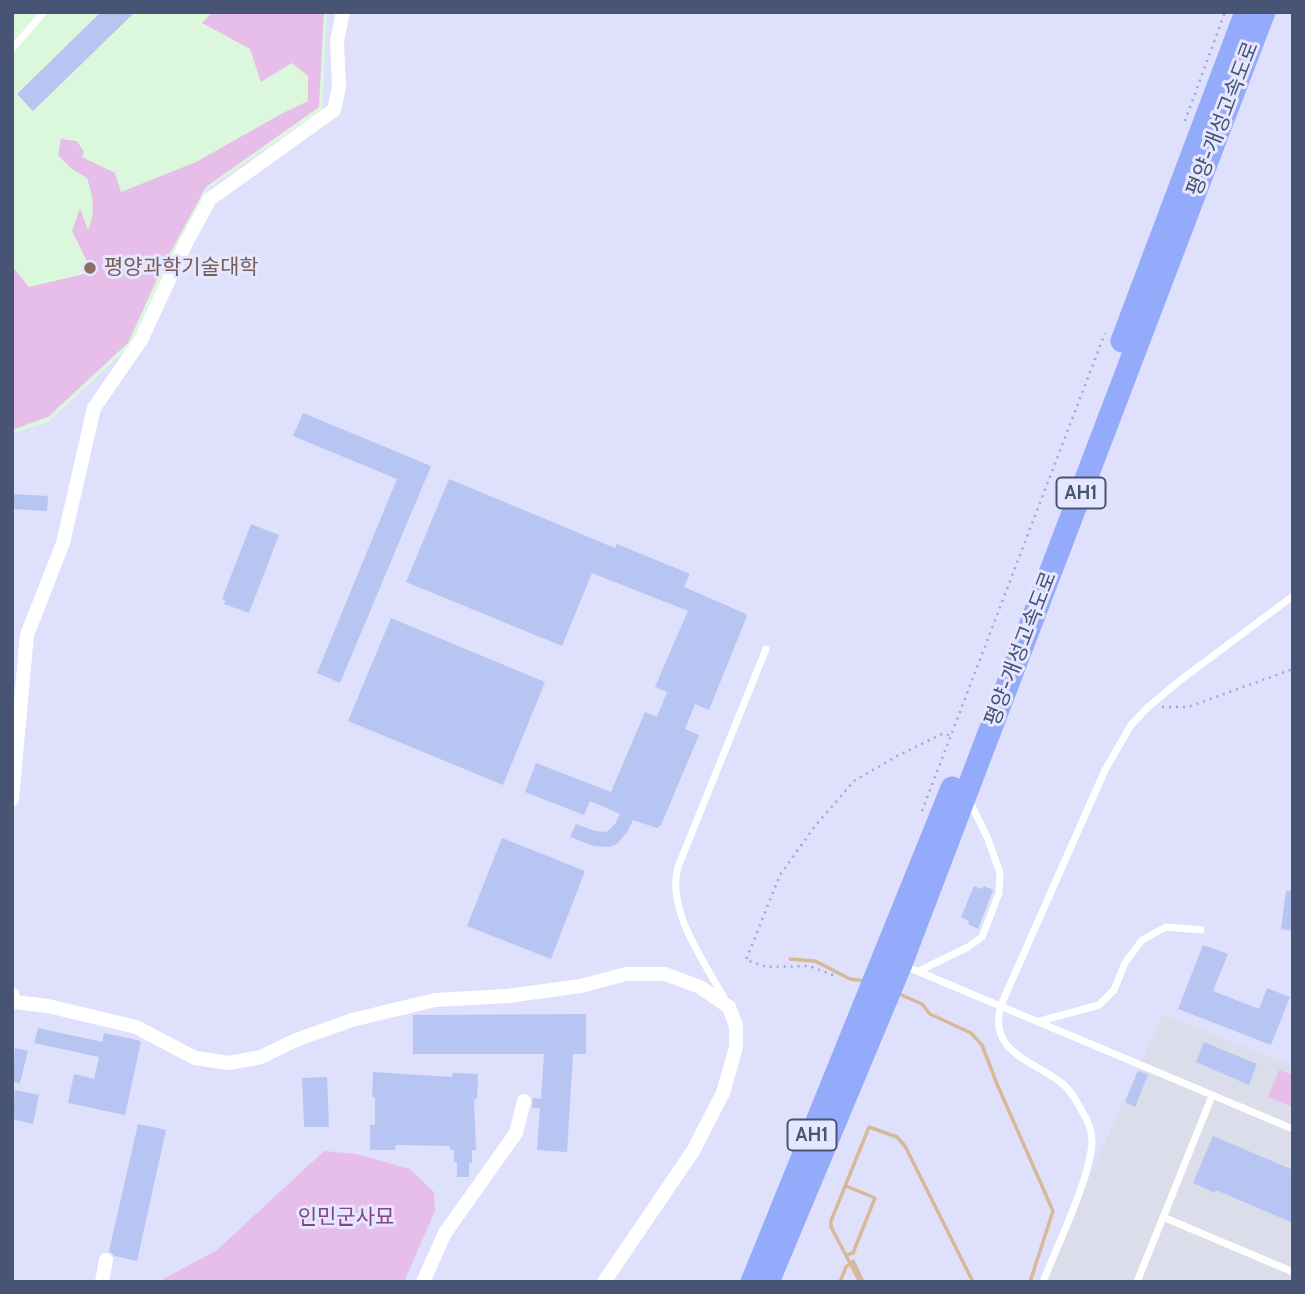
<!DOCTYPE html>
<meta charset="utf-8">
<style>
body{margin:0}
#map{position:relative;width:1305px;height:1294px;overflow:hidden;background:#dfe0fc;font-family:Cabin,sans-serif}
canvas{display:block}
.frame{position:absolute;inset:0;border:14px solid #475473;pointer-events:none}
</style>
<div id="map">
<canvas width="1305" height="1294"></canvas>
<div class="frame"></div>
</div>
<script>
const ctx = document.querySelector('canvas').getContext('2d');
ctx.lineJoin = 'round';
function fill(path, color) {
  ctx.fillStyle = color;
  ctx.fill(path, 'evenodd');
}
function trace(path, color, width, dash) {
  ctx.strokeStyle = color;
  ctx.lineWidth = width;
  ctx.lineCap = dash ? 'butt' : 'round';
  ctx.setLineDash(dash || []);
  ctx.stroke(path);
}
function label(font, color, halo, rows, align = 'center') {
  ctx.font = font + ' Cabin,"Noto Sans KR",sans-serif';
  ctx.lineWidth = 6;
  ctx.setLineDash([]);
  ctx.textBaseline = 'middle';
  ctx.strokeStyle = halo;
  ctx.fillStyle = color;
  for (const [text, x, y, turn = 0] of rows) {
    ctx.save();
    ctx.translate(x, y);
    ctx.rotate((+turn || 0) * Math.PI / 180);
    ctx.textAlign = isNaN(turn) ? turn : align;
    if (halo) ctx.strokeText(text, 0, 0);
    ctx.fillText(text, 0, 0);
    ctx.restore();
  }
}
const industrial = new Path2D(`
 M1163,1014L1293,1066V1282H1042Z`);
const education = new Path2D(`
 M12,12H327L322,110L207,189L130,346L48,422L12,434Z`);
const green = new Path2D(`
 M212,12H324L319,107L206,187L164,264L128,343L48,417L12,430V266L29,287L92,272L72,231L80,208L88,230C96,212 93,196 87,178L72,169L58,155L61,139L77,141L84,152L82,157L115,173L121,192L196,162L281,114L308,101V76L292,63L261,82L250,49L202,23Z
 M1279,1070L1293,1075V1107L1268,1097Z
 M324,1151L356,1154L410,1169L434,1192L435,1211L404,1282H158L217,1250Z`);
const stream = new Path2D(`
 M790,959L815,961L850,979L866,981
 M899,994L922,1004L930,1014L971,1033L982,1045L997,1084L1053,1211L1030,1282
 M846,1186L875,1198L853,1253L846,1255
 M840,1282L846,1267L853,1261L863,1282
 M860,1282L831,1227V1221L869,1127L897,1137L905,1146L973,1282`);
const building = new Path2D(`
 M101,12H135L33,111L17,94Z
 M303,413L431,466L340,683L317,673L397,479L293,436Z
 M449,479L615,548L617,544L690,574L684,587L744,613L747,616L709,710L695,704L685,729L699,735L661,825L657,828L633,820L627,832L617,844L609,847L594,846L570,837L576,824L595,831L607,832L615,824L620,814L590,801L584,815L525,792L536,763L611,792L645,712L657,717L667,692L655,687L688,611L592,573L562,646L406,582Z
 M12,494L48,496L47,511L12,509Z
 M251,524L279,535L249,613L224,604L226,601L222,599Z
 M391,618L545,682L503,785L348,721Z
 M502,838L585,871L551,959L467,926Z
 M974,886L982,889L984,886L993,890L978,929L968,924L969,921L961,917Z
 M1286,891H1293V931L1281,929Z
 M1203,945L1228,954L1213,991L1259,1009L1267,988L1290,997L1271,1045L1178,1009Z
 M586,1014V1054H573L567,1152L537,1150L540,1108H532L533,1098L541,1099L544,1054H413V1015H415Z
 M38,1028L102,1042L104,1033L141,1041L125,1115L68,1103L74,1074L94,1079L99,1057L34,1043Z
 M1204,1042L1257,1064L1249,1085L1196,1062Z
 M15,1048L28,1051L20,1083L12,1082Z
 M1138,1071L1148,1075L1135,1107L1125,1102Z
 M373,1072L452,1077L453,1073L478,1074L477,1099H474L476,1150H472V1163H469V1177H457V1162H454V1150L450,1149V1146L396,1145L395,1150H370V1125H375V1097H372Z
 M327,1077L329,1127H304L302,1078Z
 M15,1090L39,1095L33,1124L12,1119Z
 M138,1124L166,1130L137,1261L115,1256L109,1251Z
 M1213,1136L1293,1170V1223L1216,1190L1215,1193L1193,1183Z`);
const path = new Path2D(`
 M1185,121L1225,12
 M1162,707H1188L1293,669
 M922,811L1105,333
 M833,975L809,966L767,967L746,960L780,875L815,826L854,781L897,756L942,734L950,735`);
const service = new Path2D(`
 M12,49L44,12
 M905,966L1293,1129
 M919,971L968,947L982,937L999,893L1000,873L988,839L970,802
 M725,1000C705,962 666,911 678,867L766,649
 M1040,1021L1099,1005L1114,990L1125,963L1142,940L1166,927L1201,930
 M1163,1217L1293,1272
 M1043,1282C1057,1246 1091,1177 1092,1141C1092,1131 1087,1119 1082,1111C1077,1102 1072,1092 1064,1085C1036,1061 987,1054 1001,1005L1105,770L1131,725L1148,707L1178,682L1293,596
 M1137,1282L1212,1096`);
const minor = new Path2D(`
 M12,799L27,635L63,543L94,408L141,340L186,243L210,199L334,110L339,87L337,41L343,12
 M12,994L15,1002L48,1006L136,1027L195,1058L229,1063L261,1057L296,1040L352,1020L435,1000L507,996L581,986L626,974H665L700,987L729,1007L736,1026V1047L723,1093L693,1151L604,1282
 M102,1282L106,1260
 M423,1282L445,1233L516,1133L524,1101`);
const trunk = new Path2D(`
 M1122,341L1246,12
 M752,1282L952,788
 M768,1282L901,964L1264,12`);
const markers = [
 [90,268,7,"#8d6e63"]
];
const shields = [
 [1081,493,49],
 [812,1135,49]
];
const shieldNames = [
 ["AH1",1081,493],
 ["AH1",812,1135]
];
const streetNames = [
 ["평양-개성고속도로",1223,119,-69],
 ["평양-개성고속도로",1021,649,-69]
];
const educationNames = [
 ["평양과학기술대학",104,268]
];
const parkNames = [
 ["인민군사묘",346,1218]
];
fill(industrial, '#dbdeea');
fill(education, '#dcf8dc');
fill(green, '#e7bee9');
trace(stream, '#d7b99a', 3.5);
fill(building, '#b6c5f2');
trace(path, '#9aaad6', 2.5, [2, 5]);
trace(service, '#fff', 7);
trace(minor, '#fff', 14);
trace(trunk, '#94aafa', 23);
for (const [x, y, r, color] of markers) {
  const dot = new Path2D();
  dot.arc(x, y, r, 0, 2 * Math.PI);
  ctx.fillStyle = color;
  ctx.fill(dot);
  trace(dot, '#e5e6ff', 2.5);
}
for (const [x, y, w] of shields) {
  const box = new Path2D();
  box.roundRect(x - w / 2, y - 15.5, w, 31, 5);
  ctx.fillStyle = '#e5e6ff';
  ctx.fill(box);
  trace(box, '#475473', 2);
}
label('bold 19px', '#475473', null, shieldNames);
label('21px', '#475473', '#e5e6ff', streetNames);
label('21px', '#785e54', '#e5e6ff', educationNames, 'left');
label('21px', '#844481', '#e5e6ff', parkNames);
</script>
